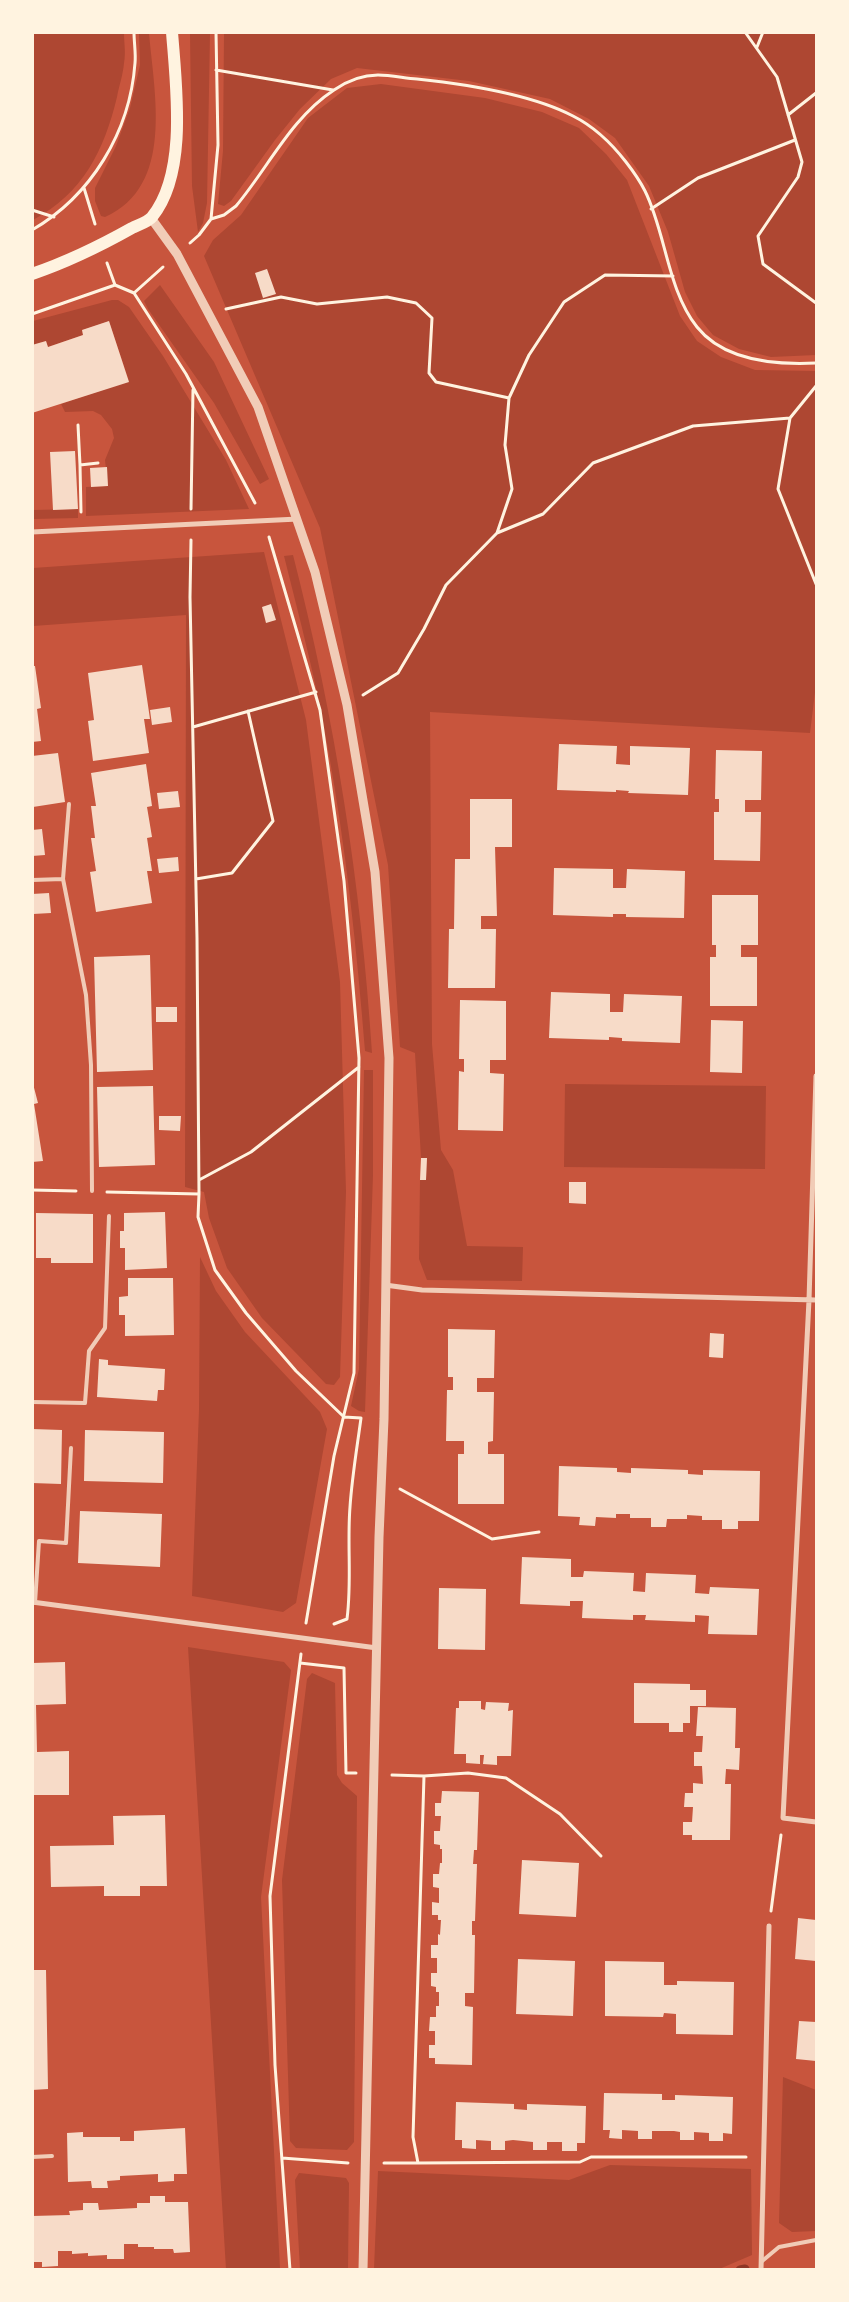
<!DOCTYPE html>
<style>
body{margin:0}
#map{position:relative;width:849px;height:2302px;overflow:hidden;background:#c8553d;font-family:Mulish,sans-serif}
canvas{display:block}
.frame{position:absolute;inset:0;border:34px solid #fff3e0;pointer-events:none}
</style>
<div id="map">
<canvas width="849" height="2302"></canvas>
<div class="frame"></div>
</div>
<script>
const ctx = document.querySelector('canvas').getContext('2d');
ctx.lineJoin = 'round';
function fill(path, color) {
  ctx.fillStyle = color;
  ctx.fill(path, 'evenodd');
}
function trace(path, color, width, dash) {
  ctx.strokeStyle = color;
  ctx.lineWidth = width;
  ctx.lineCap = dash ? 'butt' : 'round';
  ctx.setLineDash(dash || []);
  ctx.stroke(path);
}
const green = new Path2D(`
 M33,33H124C124,43 126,53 124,63C123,75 119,86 117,97C104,151 83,193 33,220Z
 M139,33H149C154,93 175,186 105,217L101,216L95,201V188L116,146L130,108L140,65Z
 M190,33H210L207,203L203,223L198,232L192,186Z
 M224,33H816V355L771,357L739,349L713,335L697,316L685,292L668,232L649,186L615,138L589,119L550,99L469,81L357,68L331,79L300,109L275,140L231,201L224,206L218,204L223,151Z
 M381,84L485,98L542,112L579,128L606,154L627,180L680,316L697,341L721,357L755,370L816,371V684L810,733L430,712L432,1044L441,1150L453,1170L467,1246L523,1247L522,1281L427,1280L419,1259L420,1180H426L427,1158H421L415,1053L400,1047L388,865L320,528L204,256L213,240L241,215L308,118L347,88Z
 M160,285L214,362L269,479L260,484L214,403L148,309L144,301Z
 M112,300H118L129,307L163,356L226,460L249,509L86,516V487L108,486L105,460L114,438L112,429L101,415L93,411L65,412L61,404L129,381L109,321L82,330L83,335L48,347L46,341L33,345V321Z
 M78,509V518L33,519V510Z
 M264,552L306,720L340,982L346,1192L340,1377L334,1385L326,1384L262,1318L227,1268L209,1218L204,1192L185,1187L186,615L33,626V568Z
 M293,555C335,719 361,883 372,1053L365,1051C357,950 346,849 328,749C317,684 300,620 284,556Z
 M364,1070H373V1175L365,1412L359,1411L351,1406L359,1369Z
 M565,1084L766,1086L765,1169L564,1167Z
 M200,1257L216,1291L245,1332L320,1412L327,1429L296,1603L283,1612L192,1596L199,1410Z
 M188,1647L284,1662L291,1670L261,1897L280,2269H226Z
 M312,1673L335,1683L337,1775L342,1783L357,1796L354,2142L347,2150L296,2148L290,2141L282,1880L307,1679Z
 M783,2077L816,2090V2231L792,2232L779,2223Z
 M610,2165L751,2169L752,2255L717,2270L374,2269L378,2171L569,2180Z
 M299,2173L346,2178L349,2183L348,2269H300L295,2180Z`);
const stream = new Path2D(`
 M740,2270L745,2269`);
const building = new Path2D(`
 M267,269L276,294L263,298L255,273Z
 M109,321L129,382L32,413V345L46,341L48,347L83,335L82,330Z
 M75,451L78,509L53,510L50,452Z
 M107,467L108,486L91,487L90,468Z
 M271,604L276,620L266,623L262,607Z
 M142,665L150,719H144L149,753L93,761L88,721L94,720L88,673Z
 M32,666H35L41,708L37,709L41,741L32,742Z
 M170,707L172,722L152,725L150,710Z
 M559,744L617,746L616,764L630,765V746L690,748L688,795L628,793L629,791L616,790V792L557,790Z
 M716,750L762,751L761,800H745V812H761L760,861L714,860V812H719V799H715Z
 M58,753L65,802L33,807L32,756Z
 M146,764L152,806L147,807L152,837L147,838L152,871H147L152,903L96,912L90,872L96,871L91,838H95L91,806H96L91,773Z
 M178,791L180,807L159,809L157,793Z
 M470,799H512V847H495L497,916H481V929H496L495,988H448L449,929H454L455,859H470Z
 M42,829L45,855L32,856V830Z
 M178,857L179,871L159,873L157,859Z
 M554,868L613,869V888H626L627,869L685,871L684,918L626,917V914H613V917L553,915Z
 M49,893L51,913L33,914L32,894Z
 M712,895H758V945H741V957H757V1006H710V957H716V945H712Z
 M150,955L153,1070L97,1072L94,957Z
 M551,992L610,994V1012H623L624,994L682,996L680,1043L622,1041V1038L609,1037V1040L549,1038Z
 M460,1000L506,1001V1060H490V1073L504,1074L503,1131L458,1130L459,1071L464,1072V1059H459Z
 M156,1007H177V1022H156Z
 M711,1020L743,1021L742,1073L710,1072Z
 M32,1080L38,1103L34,1104L43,1161L32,1162Z
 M153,1086L155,1165L99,1167L97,1087Z
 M159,1116H181L180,1131L159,1130Z
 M421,1158H427L426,1180H420Z
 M569,1182H586V1204L569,1203Z
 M165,1212L167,1268L125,1270V1248H120V1231H124V1213Z
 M36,1213L93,1214V1263H51V1258H36Z
 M128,1278H173L174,1335L125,1336V1315H119V1297L128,1296Z
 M448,1329L495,1330L494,1378H477V1392H494L493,1441L488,1442V1454H504V1504H458V1454H464V1441H446L447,1390H453V1377H448Z
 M710,1333L724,1334L723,1358L709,1357Z
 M99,1359L108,1360V1365L165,1369L164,1390H158L157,1401L97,1397Z
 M32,1429L62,1430L61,1484L32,1483Z
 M85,1430L164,1432L163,1483L84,1481Z
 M559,1466L617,1468V1472L631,1473V1468L688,1470V1474L703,1475V1470L760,1471L759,1521H738V1529H722V1520H702V1516L687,1515V1519H667L666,1527H651V1518H630V1514H616V1518L596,1517L595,1526L579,1525L580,1517L558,1516Z
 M80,1511L162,1514L160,1567L78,1563Z
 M522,1557L571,1559V1577H583L584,1571L634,1573L633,1591L645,1592L646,1573L696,1575L695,1593L709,1594L710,1587L759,1589L757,1635L708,1634L709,1616L695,1615V1622L645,1620L646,1615H633V1620L582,1618L583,1601H570V1606L520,1604Z
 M439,1588L486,1589L485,1650L438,1649Z
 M65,1662L66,1704L36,1705L37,1752L69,1751V1795H32V1663Z
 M634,1683L690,1684V1690H706V1706H690V1723H683V1732H669V1723H634Z
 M459,1701H481V1709L485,1710L486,1702L509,1703L508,1711L513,1710L511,1756H497V1765L483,1764L484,1755H480V1764L466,1763V1754H454L456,1708H459Z
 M698,1707L736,1708L735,1748H740L739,1770L726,1769L725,1784H731L730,1840H692V1835H683V1822H692L693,1807H684L685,1793H693V1783L703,1784L702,1766H694V1752H702L703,1736H696Z
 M442,1791L479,1792L477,1850H474L473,1864H477L475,1921H472V1935H475L474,1993H465V2006L473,2007L472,2065L435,2064V2058H429V2045H435V2031H429L430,2017H436V2006H439V1992H436V1987L431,1986V1973H437V1958H431V1945H438V1934L440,1935L441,1920H438V1915H432V1902L439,1903V1888L433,1887V1874H439L440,1863H442V1849H440V1845L434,1844V1831H440L441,1816H435V1803H441Z
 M165,1815L167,1886H140V1896H104V1886L51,1887L50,1846L114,1845L113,1816Z
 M522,1860L579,1863L576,1917L519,1914Z
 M798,1918L816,1920V1961L795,1959Z
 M518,1959L575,1961L573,2016L516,2014Z
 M605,1961L664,1962V1985H677V1981L734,1982L733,2035L676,2034V2014L664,2013L663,2017L605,2016Z
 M32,1970H46L48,2089L32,2090Z
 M799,2021L816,2022V2061L796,2059Z
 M604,2093L662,2094V2100H675V2095L733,2097L732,2134L723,2133V2141H709V2133L694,2132V2140H680V2132L674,2131H652V2139H638V2131L622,2130V2139L609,2138L610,2130H603Z
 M456,2102L514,2104V2109L527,2110V2104L586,2106L585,2143H577V2151H562V2142H547V2150H533V2142L513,2140L505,2141V2150H491V2141L476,2140V2149L462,2148V2140H455Z
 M185,2128L187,2174H174V2181L158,2182V2174L120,2176V2180L107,2181L108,2188H92L91,2181L68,2182L67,2133L83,2132V2137H120V2141H134V2131Z
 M150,2196H165V2202H188L190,2252L174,2253L173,2249H154V2247H138V2244H124V2259H107V2255L88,2256V2253L72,2254V2251H58V2266L42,2267V2262H32V2216L70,2215L69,2211L83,2210V2203H98L99,2210L137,2208V2203H150Z`);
const path = new Path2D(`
 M745,32L777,77L802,162L798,177L758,236L763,264L816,303
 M757,47L763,32
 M216,70L333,90
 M788,115L816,93
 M84,188L95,224
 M651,209L698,178L795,140
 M32,210L54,217
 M211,219L224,215L236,206C268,168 291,118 334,90C347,81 362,75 378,75C391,75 404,78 417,79C464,84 531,94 573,116C593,126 612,144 626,162C633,171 640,181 645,191C666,233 667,289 697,327C724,361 776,365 816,363
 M32,230C91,196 130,132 135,63C136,53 134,43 134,32
 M190,243L199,235L211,219L218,145L216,32
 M107,263L115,285L134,293L186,374L255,503
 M134,293L163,267
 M226,309L281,297L317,304L387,297L416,303L432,318L429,373L436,382L509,398
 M32,314L115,285
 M790,418L778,489L816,584
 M78,425L80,465
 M191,509L193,390
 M81,512L80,465L98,463
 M497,533L543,514L593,463L693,426L790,418L816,386
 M269,537L320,710L344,881L359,1058L354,1373L334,1456L306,1623
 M191,540L190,597L197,938L199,1194
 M363,695L398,673L424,629L446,585L497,533L512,489L505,445L509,398L529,355L564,302L605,275L673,276
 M193,727L316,692
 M196,879L232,873L273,821L248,711
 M199,1180L251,1152L359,1067
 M32,1190L76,1191
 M107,1192L199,1194L198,1217L215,1270L246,1313L296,1371L344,1417L361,1418C357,1448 352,1477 350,1507C347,1544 352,1581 347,1619L334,1624
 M400,1489L492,1539L539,1532
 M300,1663L344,1668L346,1773H356
 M392,1775L424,1776L413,2137L418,2163L580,2162L591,2157H746
 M424,1776L468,1773L506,1778L560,1814L601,1856
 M771,1911L781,1835
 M282,2158L348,2163
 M384,2163H418
 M290,2270L275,2065L270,1896L301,1654`);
const service = new Path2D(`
 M63,879L69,804
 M32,880L63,879L86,995L91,1065L92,1191
 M32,1402L85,1403L89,1351L105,1328L109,1216
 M35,1603L39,1541L66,1543L71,1448
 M32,2157L52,2156
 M761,2262L779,2247L816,2240`);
const minor = new Path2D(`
 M32,532L298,519
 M816,1076L809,1300L783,1818L816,1822
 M385,1285L422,1290L816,1300
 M32,1602L377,1648
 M761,2270L769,1926`);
const tertiary = new Path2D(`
 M151,218L177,254L258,407L315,572L347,705L375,872L389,1058L384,1419L379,1537L363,2270`);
const primary = new Path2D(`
 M32,274C67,262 100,246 132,228C138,225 148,222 152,217C188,173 176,86 172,32`);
fill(green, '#ae4732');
trace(stream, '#8f3625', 9);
fill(building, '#f7dbc8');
trace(path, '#fff3e0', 3);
trace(service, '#f1ccb7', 4);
trace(minor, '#f1ccb7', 5);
trace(tertiary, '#f1ccb7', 9);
trace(primary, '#fff3e0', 12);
</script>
